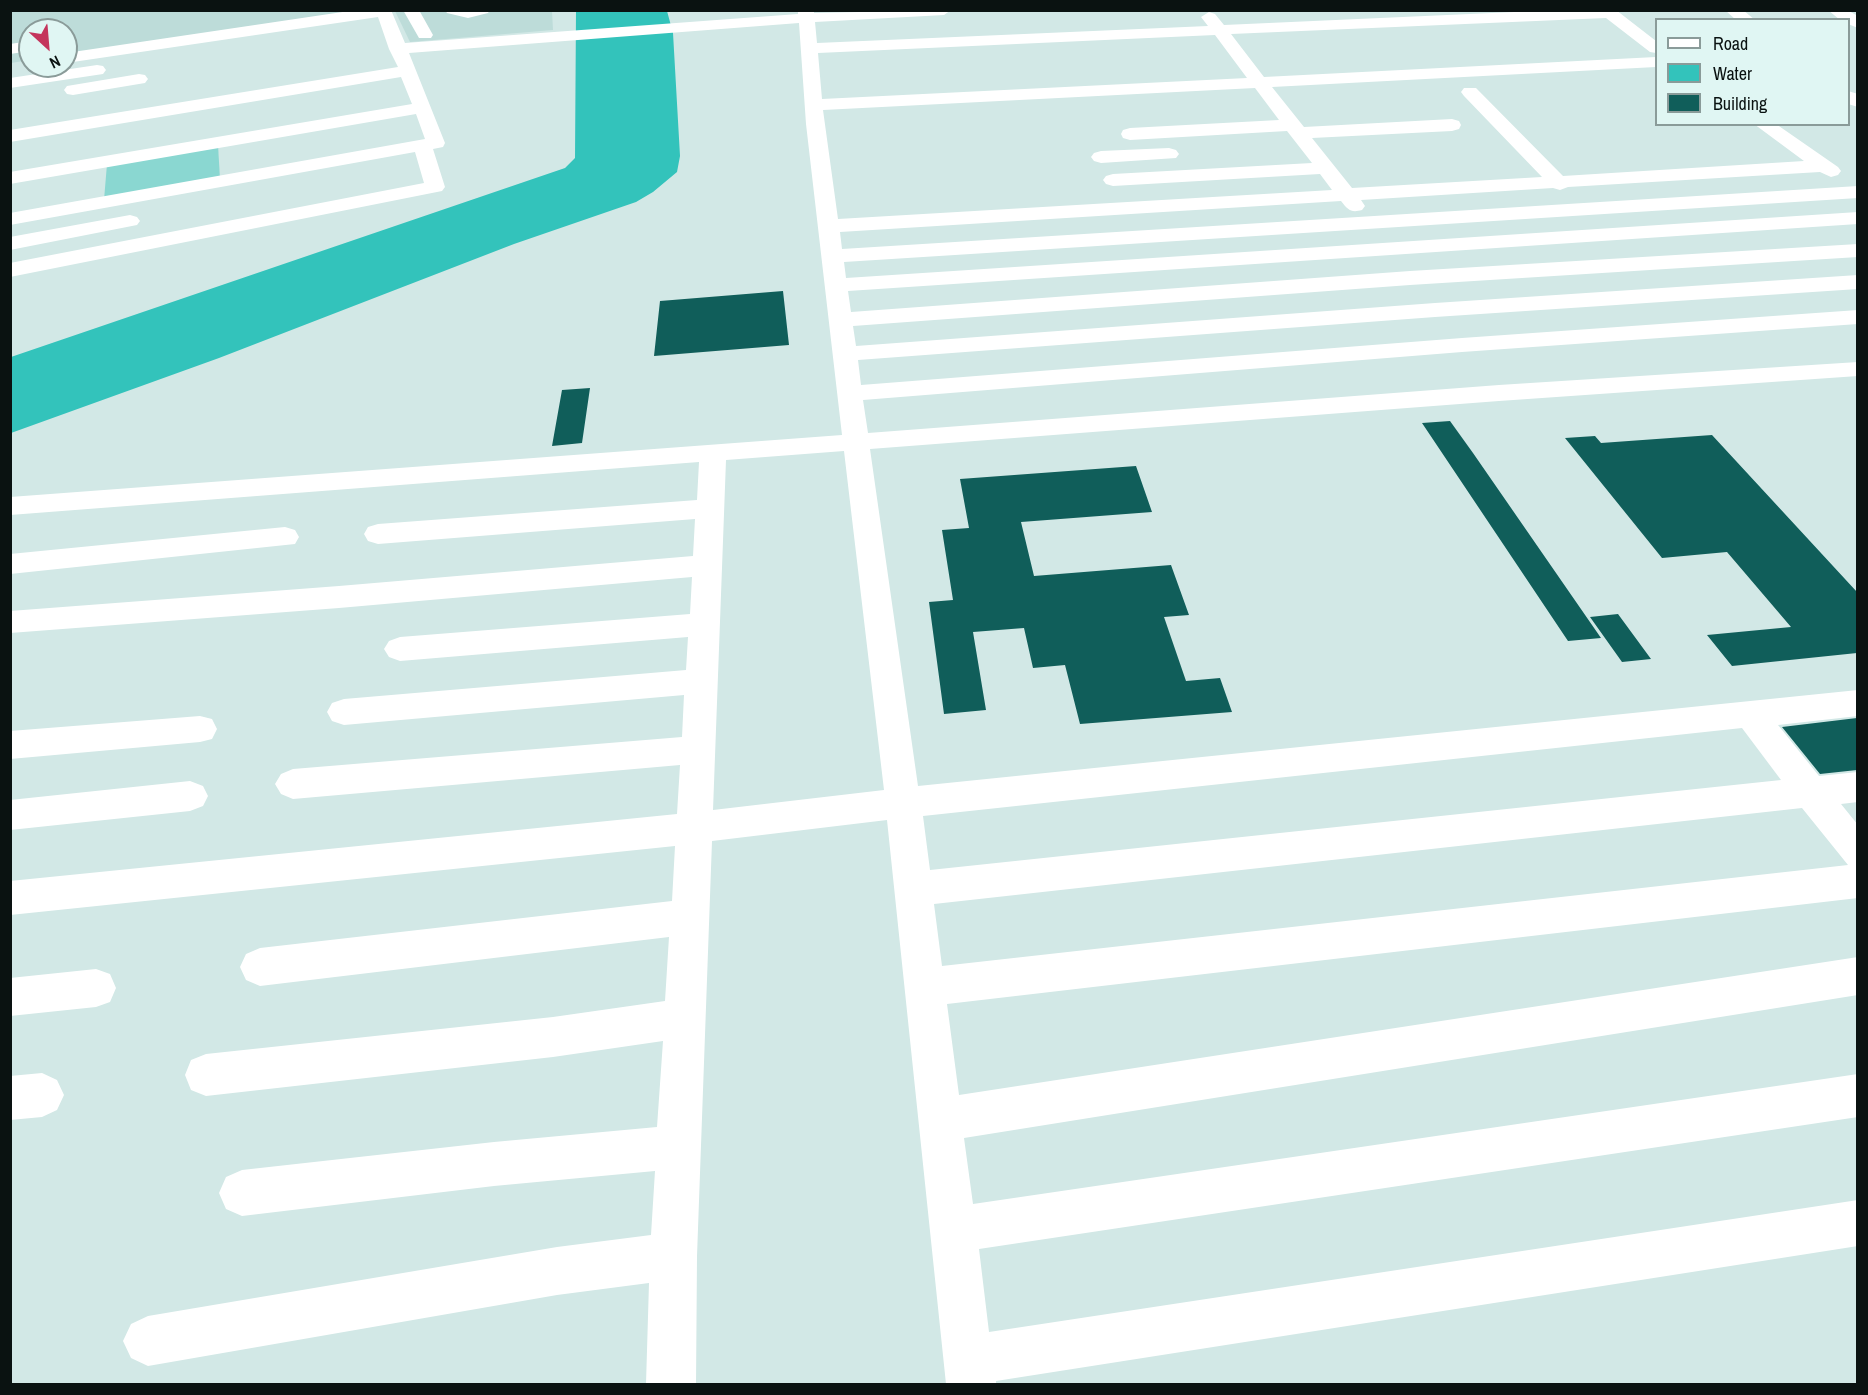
<!DOCTYPE html>
<style>
body{margin:0}
#map{position:relative;width:1868px;height:1395px;overflow:hidden;background:#d2e8e6;font-family:"Archivo Narrow",sans-serif}
canvas{display:block}
.frame{position:absolute;inset:0;border:12px solid #0a1211;pointer-events:none}
.legend{position:absolute;left:1655px;top:18px;width:195px;height:108px;box-sizing:border-box;background:#e0f6f3;border:2px solid #8a9b99;margin:0;padding:8px 10px;list-style:none;font-size:18px;color:#0a1211}
.legend li{display:flex;align-items:center;gap:12px;height:30px}
.legend b{width:30px;border:2px solid #8a9b99}
.north{position:absolute;left:18px;top:18px;width:60px;height:60px;box-sizing:border-box;background:#e0f6f3;border:2px solid #8a9b99;border-radius:50%;rotate:154deg;font-size:16px;font-weight:700;line-height:24px;text-align:center;color:#0a1211}
.north::after{content:'';display:block;margin:auto;width:21px;height:27px;background:#c4355c;clip-path:polygon(50% 0,100% 100%,50% 72%,0 100%)}
</style>
<div id="map">
<canvas width="1868" height="1395"></canvas>
<div class="frame"></div>
<ul class="legend">
<li><b style="height:8px;background:#fff"></b>Road</li>
<li><b style="height:16px;background:#33c3bb"></b>Water</li>
<li><b style="height:16px;background:#105e5a"></b>Building</li>
</ul>
<div class="north">N</div>
</div>
<script>
const ctx = document.querySelector('canvas').getContext('2d');
ctx.lineJoin = 'round';
function fill(path, color) {
  ctx.fillStyle = color;
  ctx.fill(path, 'evenodd');
}
const built = new Path2D(`
 M11,11H361L66,54V30H30V60L11,63Z
 M395,11H552L553,30L410,42Z`);
const green = new Path2D(`
 M218,145L220,179L104,200L107,164Z`);
const water = new Path2D(`
 M576,11H667L673,33L680,156L677,172L653,192L636,202L514,244L219,358L11,433V357L565,168L575,158Z`);
const building = new Path2D(`
 M783,291L789,345L654,356L660,301Z
 M590,388L582,443L552,446L562,390Z
 M1450,421L1473,453L1601,638L1568,641L1422,423Z
 M1712,435L1857,592V653L1732,666L1707,635L1791,627L1727,552L1662,558L1565,438L1595,436L1601,443Z
 M1136,466L1152,512L1021,522L1034,576L1171,565L1189,615L1164,617L1186,681L1220,678L1232,712L1080,724L1065,665L1033,668L1024,628L973,632L986,710L944,714L929,602L953,600L942,530L969,528L960,479Z
 M1618,614L1651,659L1622,662L1590,617Z
 M1857,718V770L1820,774L1782,727Z`);
const minor = new Path2D(`
 M356,10H391L405,43L798,14V10H814V13L951,10L944,15L815,22L817,43L1208,26L1201,17L1209,12L1215,14L1224,25L1559,10H1616L1656,41V53L1650,52L1606,18L1231,34L1264,77L1656,57V67L1272,87L1304,127L1452,119L1459,121L1461,125L1459,129L1452,131L1312,138L1352,188L1542,177L1464,96L1461,92L1464,88H1476L1563,176L1804,161L1754,124H1776L1838,167L1841,171L1838,175L1831,177L1820,172L1568,187L1560,190L1553,188L1361,200L1365,206L1362,210C1351,213 1348,210 1341,201L840,232L842,249L1858,186V198L844,262L846,278L1858,212V224L848,291L851,312L1410,271L1858,244V257L1410,285L853,326L856,346L1435,303L1858,275V289L1435,317L858,360L861,385L1462,338L1858,310V324L1462,352L863,400L868,433L1499,385L1858,362V376L1499,401L870,449L918,786L1858,690V716L1778,725L1819,776L1858,772V802L1841,804L1858,825V898L947,1004L959,1095L1858,957V995L964,1138L973,1204L1858,1074V1117L979,1249L989,1332L1858,1200V1246L996,1381V1384H946L887,820L712,841L697,1256L696,1384H646L649,1283L557,1295L148,1366L131,1358L123,1341L131,1324L148,1316L557,1247L651,1235L655,1171L494,1186L242,1216L226,1209L219,1193L226,1177L242,1170L494,1142L657,1127L663,1041L553,1057L206,1096L191,1090L185,1075L191,1060L206,1054L553,1017L665,1001L669,937L260,986L246,980L240,967L246,954L260,948L672,901L675,846L10,915V881L677,814L680,765L293,799L281,794L275,784L281,774L293,769L682,737L684,695L344,725L332,721L327,712L332,703L344,699L686,670L688,637L400,661L389,657L384,649L389,641L400,637L690,614L692,577L339,608L10,633V611L339,586L693,556L695,519L378,544L368,541L364,534L368,527L378,524L697,500L699,462L10,515V497L842,435L806,124L799,23L409,53L445,143L443,147L433,149L445,187L442,191L10,277V263L424,183L415,152L10,225V213L425,139L416,114L10,184V172L412,104L401,77L10,142V130L398,67L389,49L378,17L66,63V53ZM1215,35L1247,78L822,99L818,53ZM1255,88L1279,120L1130,128L1123,130L1121,134L1123,138L1130,140L1287,131L1312,163L1113,174L1106,176L1103,180L1106,184L1113,186L1320,174L1332,190L838,219L823,110ZM844,451L884,790L713,810L726,460ZM1742,728L1781,780L930,870L923,816ZM1802,808L1848,865L942,966L934,904Z
 M403,10H419L433,35L431,38H419Z
 M445,10H490L488,13L468,18L447,13Z
 M1725,10H1743L1755,20H1736Z
 M1828,10H1847L1858,16V28L1848,24V20H1840Z
 M30,41V51L10,54V44Z
 M97,65L103,66L106,70L103,74L10,88V78Z
 M139,74L145,75L148,79L145,83L73,95L67,94L64,90L67,86Z
 M1848,91L1858,94V107L1848,104Z
 M1169,148L1176,150L1179,154L1176,158L1101,163L1094,161L1091,157L1094,153L1101,151Z
 M130,215L137,217L140,221L137,225L10,250V237Z
 M285,527L295,530L299,537L295,544L10,574V554Z
 M200,716L212,719L217,729L212,739L200,742L10,759V731Z
 M190,781L203,786L208,796L203,806L190,811L10,830V800Z
 M96,969L110,974L116,988L110,1002L96,1007L10,1016V978Z
 M42,1073L57,1080L64,1095L57,1110L42,1117L10,1120V1076Z`);
fill(built, '#bddcd9');
fill(green, '#8ad7d1');
fill(water, '#33c3bb');
fill(building, '#105e5a');
fill(minor, '#fff');
</script>
